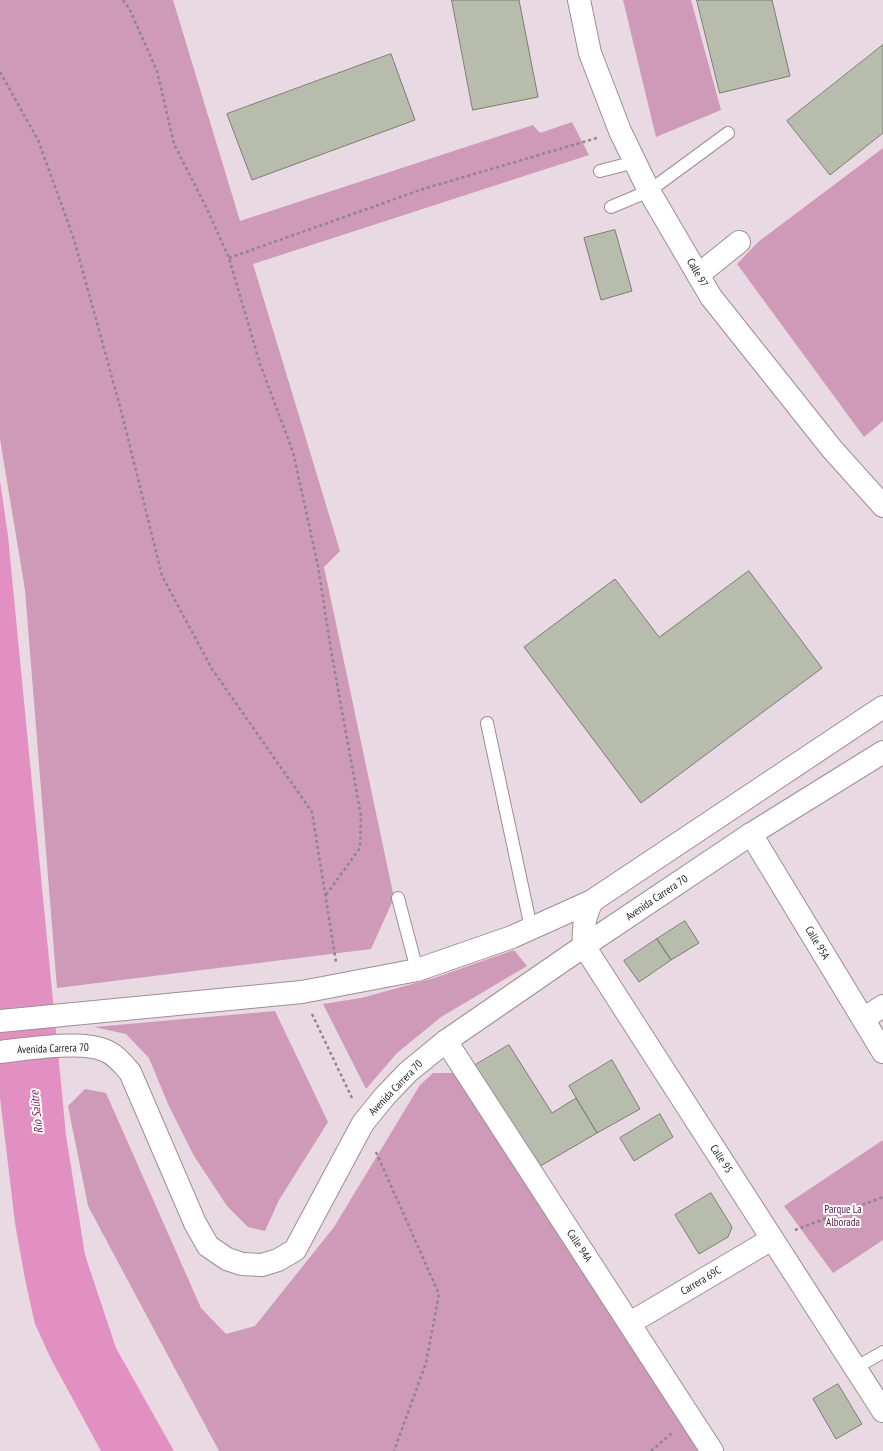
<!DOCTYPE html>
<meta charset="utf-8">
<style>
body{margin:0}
canvas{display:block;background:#e9d9e2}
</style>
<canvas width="883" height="1451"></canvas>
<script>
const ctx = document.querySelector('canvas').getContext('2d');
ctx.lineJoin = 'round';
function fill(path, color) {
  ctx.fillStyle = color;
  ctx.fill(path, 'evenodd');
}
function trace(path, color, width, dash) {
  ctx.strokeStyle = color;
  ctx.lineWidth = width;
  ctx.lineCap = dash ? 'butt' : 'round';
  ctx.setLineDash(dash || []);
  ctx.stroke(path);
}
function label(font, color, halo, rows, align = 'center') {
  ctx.font = font + ' "PT Sans Narrow",sans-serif';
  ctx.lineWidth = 4;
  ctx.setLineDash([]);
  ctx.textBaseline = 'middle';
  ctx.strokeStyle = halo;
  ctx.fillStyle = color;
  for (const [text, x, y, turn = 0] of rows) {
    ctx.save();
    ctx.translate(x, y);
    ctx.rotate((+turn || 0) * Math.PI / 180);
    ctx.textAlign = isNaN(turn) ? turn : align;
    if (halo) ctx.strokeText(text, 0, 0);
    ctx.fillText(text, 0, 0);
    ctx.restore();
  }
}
const green = new Path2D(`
 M0,0H173L240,221L533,125L540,133L572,122L589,155L253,264L340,551L324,567L394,898L371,949L57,988L25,590L0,439Z
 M623,0H691L721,110L656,137Z
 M883,148V421L864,437L737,264L758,242Z
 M514,950L527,966L441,1017L397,1053L366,1089L323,1004L361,998L434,978Z
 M275,1011L328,1122L279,1200L265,1231L248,1227L227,1206L194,1156L168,1104L149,1058L126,1034L94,1027Z
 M433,1073H453L467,1084L698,1451H219L88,1206L68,1106L85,1089L106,1093L201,1308L226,1334L255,1326L334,1227L420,1085Z
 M883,1140V1240L833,1273L784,1206Z`);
const water = new Path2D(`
 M0,481L8,536L66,1135L85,1255L116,1348L174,1451H101L51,1359L35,1324L25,1279L15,1223L0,1097Z`);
const building = new Path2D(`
 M452,0H519L538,97L473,110Z
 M697,0H772L790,76L720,93Z
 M883,45V133L830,175L787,121Z
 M391,54L415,120L252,180L227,114Z
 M615,230L632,291L601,300L584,238Z
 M749,571L822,668L641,803L524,647L615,579L659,637Z
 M685,921L699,943L671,960L657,939Z
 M657,939L671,960L639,982L624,961Z
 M509,1045L552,1113L576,1098L597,1133L537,1168L472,1067Z
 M612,1060L640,1109L597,1133L569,1086Z
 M660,1114L673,1137L634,1161L620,1138Z
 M711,1193L732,1227L728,1237L699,1254L675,1215Z
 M838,1384L862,1424L836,1439L813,1399Z`);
const path = new Path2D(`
 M123,0L129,8L157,71L174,144L206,207L229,258L260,364L293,452L318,566L331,650L361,816L360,848L326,895
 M0,72L38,140L74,239L122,414L162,576L212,669L312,812L336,962
 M229,258L423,189L597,138
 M312,1014L352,1098
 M376,1152L439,1294L426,1363L394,1451
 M795,1230L883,1197
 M651,1451L672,1433`);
const service = new Path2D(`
 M600,171L635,162
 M611,207L649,191L728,133
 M487,723L531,928
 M398,898L417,970
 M855,1368L883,1352`);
const minor = new Path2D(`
 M698,275L739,242
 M751,834L883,1052
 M863,1019L883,1006
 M446,1041L712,1451
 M630,1323L772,1239`);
const tertiary = new Path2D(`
 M579,0L590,53L620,131L649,191L711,297L832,449L883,506
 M592,901C584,918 583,928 584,946L883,1411
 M0,1021L302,992L417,970L512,937L592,901L883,707
 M0,1052C25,1049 82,1040 104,1050C115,1054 122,1063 130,1072L195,1223L208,1246L227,1259L242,1264L262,1265L278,1260L295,1250L363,1123L385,1096L408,1072L446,1041L584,946L751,834L883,752`);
const streetNames = [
 ["Calle 97",697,273,60],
 ["Avenida Carrera 70",657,898,-34],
 ["Calle 95A",817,943,59],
 ["Avenida Carrera 70",53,1049,-2],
 ["Avenida Carrera 70",396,1088,-46],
 ["Calle 95",721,1159,57],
 ["Calle 94A",579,1246,57],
 ["Carrera 69C",701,1281,-31]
];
const parkNames = [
 ["Parque La",843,1210],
 ["Alborada",843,1223]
];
const waterNames = [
 ["Río Salitre",37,1112,-96]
];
fill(green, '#cf99b8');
fill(water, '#e290c1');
fill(building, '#b7bcad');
trace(building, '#797e70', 1);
trace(service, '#9d8e96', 14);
trace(minor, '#9d8e96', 24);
trace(tertiary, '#9d8e96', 24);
trace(path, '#90858c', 2.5, [3, 3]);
trace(service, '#fff', 12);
trace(minor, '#fff', 22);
trace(tertiary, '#fff', 22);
label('11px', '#201b1e', '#fff', streetNames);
label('11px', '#5a1344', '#fff', parkNames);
label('italic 12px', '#802262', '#fff', waterNames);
</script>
